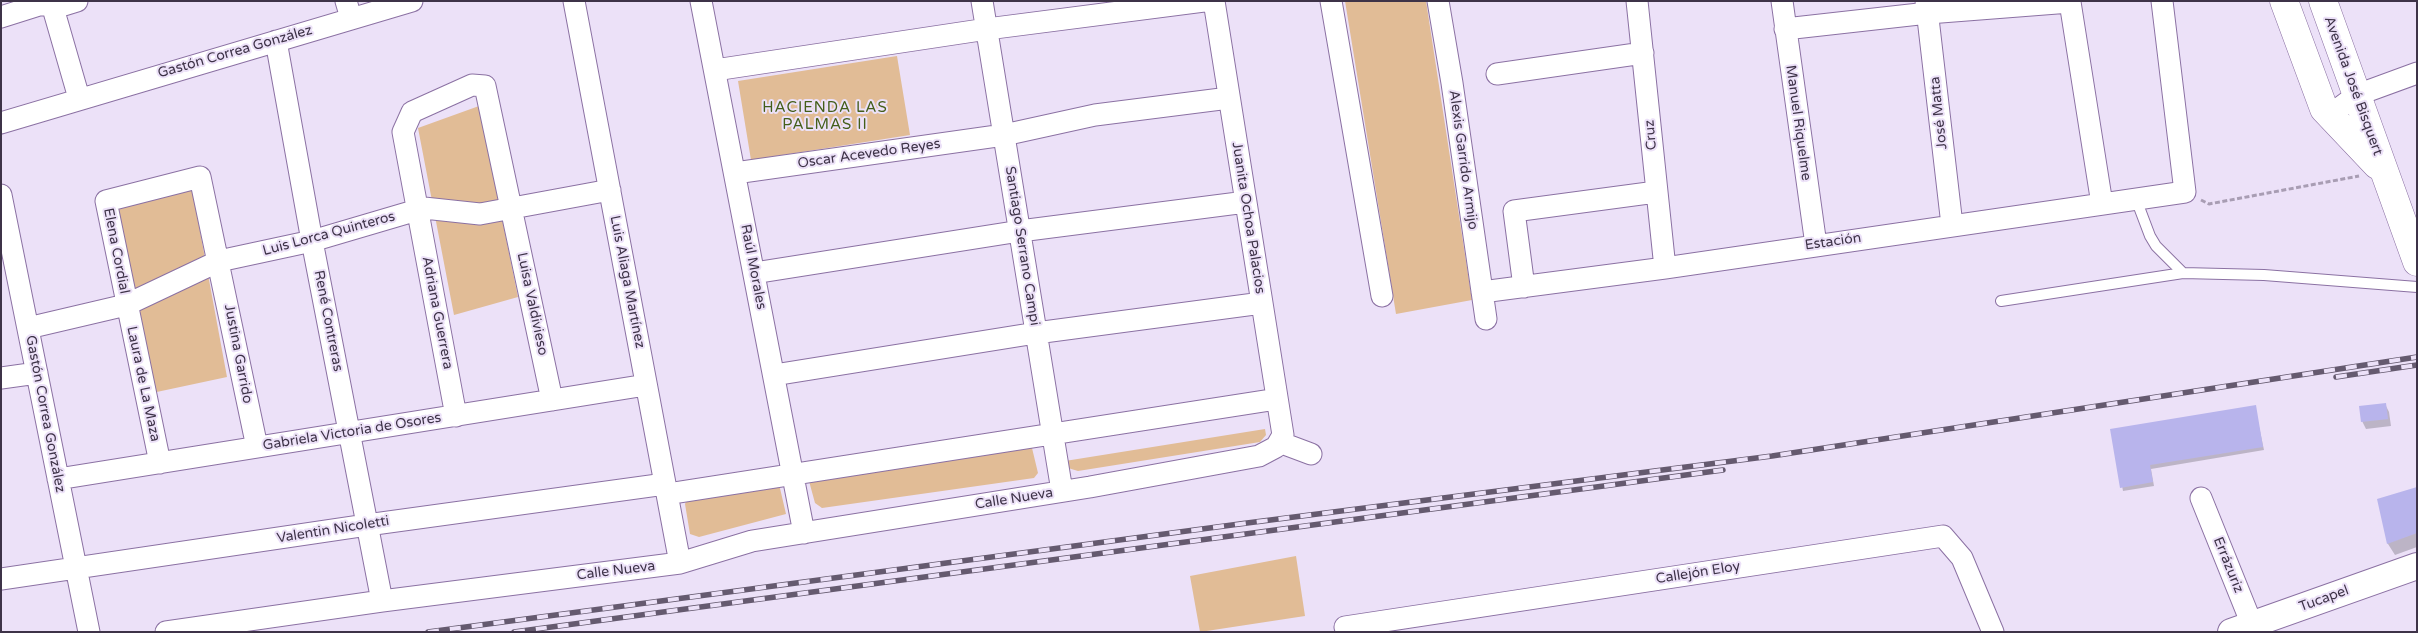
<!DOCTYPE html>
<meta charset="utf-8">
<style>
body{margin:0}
#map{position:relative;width:2418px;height:633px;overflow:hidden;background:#ece1f8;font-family:"Varela Round",sans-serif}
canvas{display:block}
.frame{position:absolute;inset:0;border:2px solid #3e3348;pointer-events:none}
</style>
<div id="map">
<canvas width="2418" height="633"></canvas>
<div class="frame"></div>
</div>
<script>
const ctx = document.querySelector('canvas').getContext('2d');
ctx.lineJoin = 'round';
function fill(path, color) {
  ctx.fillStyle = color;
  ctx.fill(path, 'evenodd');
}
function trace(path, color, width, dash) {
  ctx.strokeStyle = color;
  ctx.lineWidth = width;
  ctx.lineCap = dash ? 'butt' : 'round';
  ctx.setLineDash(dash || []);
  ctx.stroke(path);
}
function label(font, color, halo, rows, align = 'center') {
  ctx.font = font + ' "Varela Round",sans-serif';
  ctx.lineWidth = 4;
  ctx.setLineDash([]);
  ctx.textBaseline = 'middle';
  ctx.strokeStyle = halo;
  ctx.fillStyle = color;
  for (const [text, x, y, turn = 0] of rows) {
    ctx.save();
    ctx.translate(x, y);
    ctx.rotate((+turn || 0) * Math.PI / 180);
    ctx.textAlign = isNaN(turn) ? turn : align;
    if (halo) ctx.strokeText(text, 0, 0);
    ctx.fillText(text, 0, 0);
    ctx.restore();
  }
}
const green = new Path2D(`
 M1345,1H1426L1472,300L1396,314Z
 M897,56L910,135L751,160L738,81Z
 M479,106L518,297L454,315L418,128Z
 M192,188L227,377L152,393L116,204Z
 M1265,429L1266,435L1260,442L1078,471L1068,468L1065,461Z
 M1032,448L1038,473L1034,478L822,508L815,503L809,481Z
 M779,484L786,514L699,537L690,534L685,504L688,497Z
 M1296,556L1305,616L1200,632L1190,576Z`);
const shadow = new Path2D(`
 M2385,404L2389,412L2391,426L2366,429L2362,421Z
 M2255,407L2264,450L2151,469L2154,486L2123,491L2112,430Z
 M2417,488V547L2395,555L2388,544L2378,500Z`);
const building = new Path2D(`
 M2386,403L2388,419L2361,422L2359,406Z
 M2256,405L2263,447L2150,465L2153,482L2120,488L2110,429Z
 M2417,487V533L2387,544L2377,499Z`);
const path = new Path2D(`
 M2201,200L2209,204L2359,176`);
const service = new Path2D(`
 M2136,199L2150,236L2156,246L2183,273
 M2001,301L2183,273L2264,275L2417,287`);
const minor = new Path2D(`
 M51,1L79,98
 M346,1L351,18
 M574,1L680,563
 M701,1L804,533
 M982,1L1062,491
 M1331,1L1382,296
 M1438,1L1452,83L1486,319
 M1637,1L1665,268
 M1782,1L1816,245
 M1926,1L1952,225
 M1,17L39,5H64L77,1
 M1785,29L1928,13L2070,2L2102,204
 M276,41L312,241L382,601
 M715,70L987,29L1204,1
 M1497,74L1643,53
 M2330,115L2357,95L2417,73
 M1,123L412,1
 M735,173L1004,135L1095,115L1229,98
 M1,195L89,632
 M754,273L1020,231L1246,202
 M1524,287L1514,211L1656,192
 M1482,292L1665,268L2185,192L2162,1
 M28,328L126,305L219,261L312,241L424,208L480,214L610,190
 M774,375L1036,333L1262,303
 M1,378L37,373
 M456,416L403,132L412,112L472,85L485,86L552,400
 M1279,442L1311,454
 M160,463L106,201L200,177L257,447
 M58,479L646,385
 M667,494L1277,399
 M2201,498L2255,632
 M1,579L367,525L665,484
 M1345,627L1943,536L1962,558L1993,632
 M166,632L382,601L680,563L752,541L1090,487L1259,456L1276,447L1283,435L1214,1`);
const tertiary = new Path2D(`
 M2231,632L2417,566`);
const secondary = new Path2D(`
 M2284,1L2324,109L2377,165
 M2323,1L2417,262`);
const rail = new Path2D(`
 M2336,377L2417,365
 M428,632L1247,523L1772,456L2417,357
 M514,632L1723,470`);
const streetNames = [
 ["Gastón Correa González",235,52,-16],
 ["Avenida José Bisquert",2353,86,70],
 ["José Matta",1939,113,-96],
 ["Manuel Riquelme",1798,123,82],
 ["Cruz",1651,135,-95],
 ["Oscar Acevedo Reyes",869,154,-8],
 ["Alexis Garrido Armijo",1463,160,82],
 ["Juanita Ochoa Palacios",1248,218,81],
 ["Luis Lorca Quinteros",329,234,-15],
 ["Estación",1833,242,-8],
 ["Santiago Serrano Campi",1022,246,81],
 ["Elena Cordial",116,251,79],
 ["Raúl Morales",753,267,79],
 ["Luis Aliaga Martínez",627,282,79],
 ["Luisa Valdivieso",532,304,78],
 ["Adriana Guerrera",437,313,79],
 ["René Contreras",328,321,79],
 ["Justina Garrido",238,354,79],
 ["Laura de La Maza",143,384,78],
 ["Gastón Correa González",45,414,79],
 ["Gabriela Victoria de Osores",352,432,-9],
 ["Calle Nueva",1014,499,-9],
 ["Valentin Nicoletti",333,530,-9],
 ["Errázuriz",2228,565,68],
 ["Calle Nueva",616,571,-7],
 ["Callejón Eloy",1698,573,-9],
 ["Tucapel",2324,599,-20]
];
const neighbourhoodNames = [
 ["HACIENDA LAS",825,108],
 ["PALMAS II",825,125]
];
fill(green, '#e1bc96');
fill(shadow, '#0003');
fill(building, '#b8b4ec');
trace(service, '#8b71a3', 12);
trace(minor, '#8b71a3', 23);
trace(tertiary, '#8b71a3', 28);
trace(secondary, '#8b71a3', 29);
trace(path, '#a89db3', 3, [5, 2.5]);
trace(service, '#fff', 10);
trace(minor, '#fff', 21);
trace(tertiary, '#fff', 26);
trace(secondary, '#fff', 28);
trace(rail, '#655a6f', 5.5);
trace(rail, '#ece1f8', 4, [11]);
label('14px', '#3e3348', '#ece1f8', streetNames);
ctx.letterSpacing = '1px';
label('15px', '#445e19', '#ece1f8', neighbourhoodNames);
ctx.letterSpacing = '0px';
</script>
